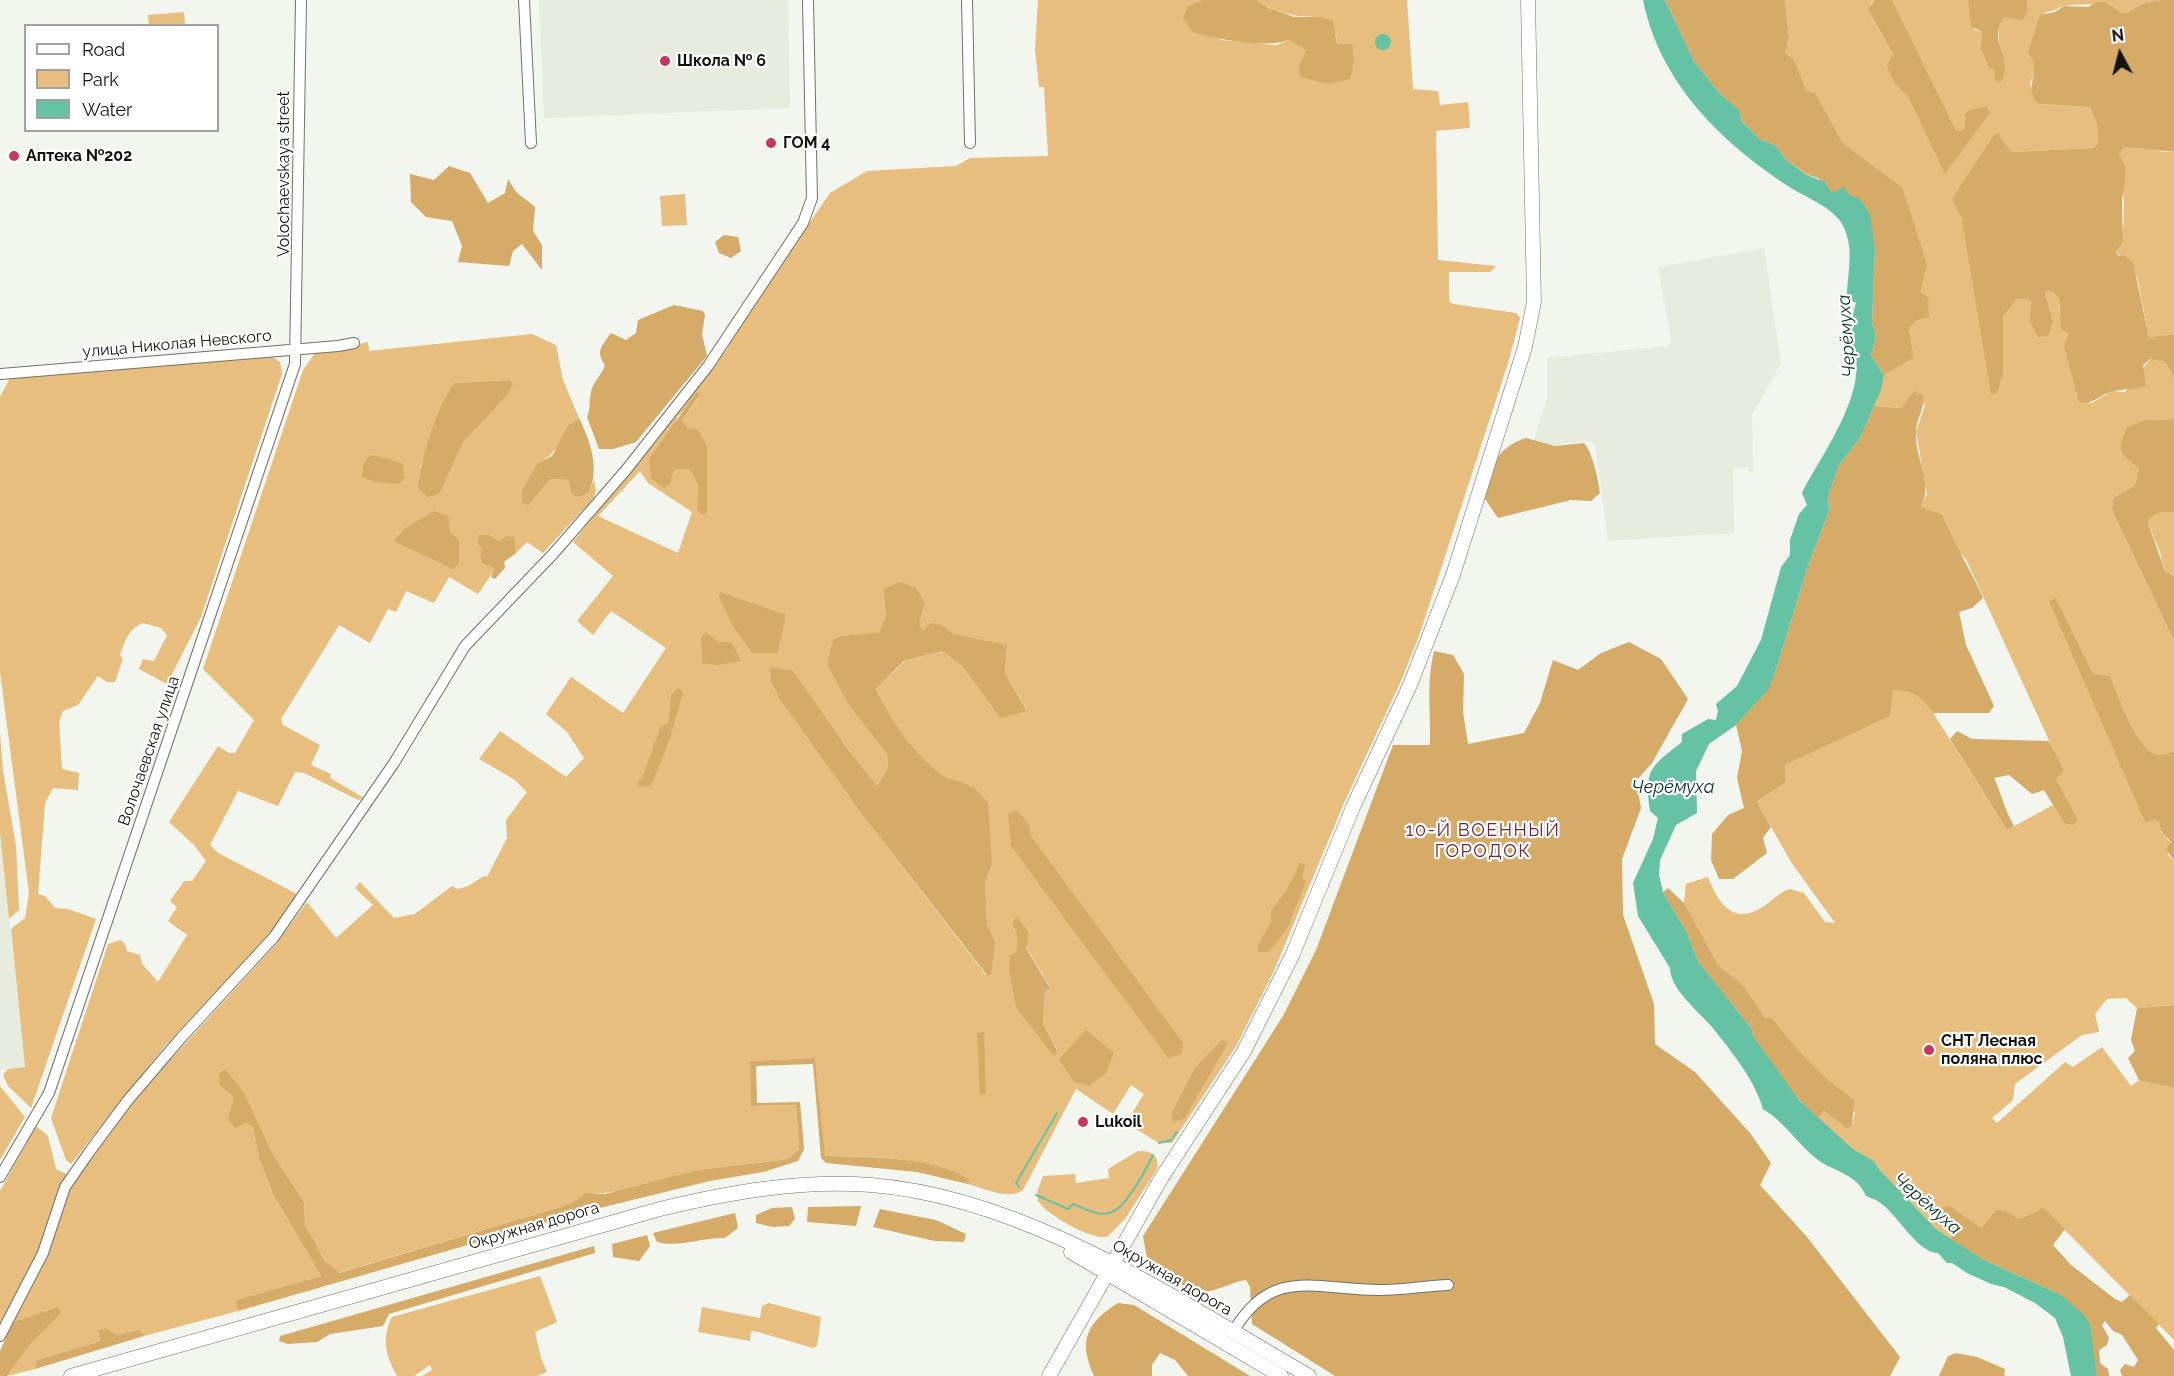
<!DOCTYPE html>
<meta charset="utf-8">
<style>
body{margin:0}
#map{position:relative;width:2174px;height:1376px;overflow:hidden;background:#f3f6ee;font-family:Raleway,sans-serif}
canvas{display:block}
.legend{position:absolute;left:24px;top:24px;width:195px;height:108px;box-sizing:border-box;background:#fff;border:2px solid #a1a1a0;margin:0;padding:8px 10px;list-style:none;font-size:18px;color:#131411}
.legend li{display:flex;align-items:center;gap:12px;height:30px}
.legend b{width:30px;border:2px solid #a1a1a0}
.north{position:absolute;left:2090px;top:24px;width:60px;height:60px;-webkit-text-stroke:4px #fff;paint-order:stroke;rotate:353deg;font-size:16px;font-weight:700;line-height:24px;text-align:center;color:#131411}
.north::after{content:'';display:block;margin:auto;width:21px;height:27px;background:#131411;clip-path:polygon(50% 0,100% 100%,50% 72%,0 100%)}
</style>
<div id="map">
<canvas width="2174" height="1376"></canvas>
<ul class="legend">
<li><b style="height:8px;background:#fff"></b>Road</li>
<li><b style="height:16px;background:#e7be7e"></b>Park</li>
<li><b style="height:16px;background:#66c2a4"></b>Water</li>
</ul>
<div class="north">N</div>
</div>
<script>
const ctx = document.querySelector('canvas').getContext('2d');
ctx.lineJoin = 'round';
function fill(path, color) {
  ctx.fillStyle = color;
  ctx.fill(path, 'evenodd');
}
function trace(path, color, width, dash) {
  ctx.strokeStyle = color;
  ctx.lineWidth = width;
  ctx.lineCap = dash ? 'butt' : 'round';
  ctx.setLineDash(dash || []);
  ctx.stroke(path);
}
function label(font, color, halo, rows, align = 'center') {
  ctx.font = font + ' Raleway,sans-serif';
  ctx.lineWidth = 4.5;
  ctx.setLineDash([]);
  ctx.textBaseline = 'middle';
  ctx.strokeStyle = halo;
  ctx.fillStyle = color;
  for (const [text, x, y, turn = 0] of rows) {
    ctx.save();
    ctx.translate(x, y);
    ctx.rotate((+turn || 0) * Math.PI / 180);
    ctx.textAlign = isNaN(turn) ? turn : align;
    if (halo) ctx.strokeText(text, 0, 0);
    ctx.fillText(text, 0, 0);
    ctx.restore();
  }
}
const built = new Path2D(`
 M539,0H788L790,108L544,118Z
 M1764,248L1781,363L1752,415L1753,471L1749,472L1748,467L1733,470L1734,533L1608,541L1595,446L1590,441L1534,447L1533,441L1547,399V358L1667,346L1671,340L1658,267Z
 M0,833L25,1067L0,1070Z`);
const green = new Path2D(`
 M1038,0H1202L1188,6L1221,40L1277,45L1289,40L1306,50L1299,64L1337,44L1336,35L1321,17C1296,17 1277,14 1256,0H1407L1413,89L1438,91L1440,105L1468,102L1470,128L1436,131L1438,260L1496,266L1490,272H1449V301L1453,304L1516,313L1520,318L1508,363L1419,636L1401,681L1344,803L1273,973L1235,1048L1172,1143H1159L1126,1123L1144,1094L1131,1085L1113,1114L1076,1089L1023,1190C1009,1201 983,1188 968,1184L970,1180C938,1157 864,1156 824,1156L815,1058L751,1061V1106L796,1105L799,1149L788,1159C728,1166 675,1176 617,1191C593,1196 592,1188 570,1204L338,1273L325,1261L305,1224L304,1202L235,1097L245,1123L253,1127L259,1159L274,1196L321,1276L237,1300L238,1311L144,1336L138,1329L117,1335L106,1328L98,1331L100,1341L37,1360L35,1369L7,1376L29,1346L62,1312L57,1307L13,1322L2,1320L0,1324V1191L36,1126L48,1136L56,1169L77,1179L132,1102L277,943L307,902L336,938L373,905L355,888L360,882L394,918L415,914L452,886L458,889L468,886L484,876L487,877L507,838L506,820L527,792L515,780L479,759L500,731L566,777L584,758L567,732L546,714L571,677L623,713L666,648L611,611L593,635L577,621L613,576L573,542L727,349L752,306L830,193L867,171L956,166L970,158L1048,156L1044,87H1039L1035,50ZM700,396L682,420L688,428L707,513L697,508L698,485L689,469H674L677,417ZM640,471L648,483L692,512L678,553L598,516ZM883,589L919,623L923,631L1007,645L1005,673L1027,710L1000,718L962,666L942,651L905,661L876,689C897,729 923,777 972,786L992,864L985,882L987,923L995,941L986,975L860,812L780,700L844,744L877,786L888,767L887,754L850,707L843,690L842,636L879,632L886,616ZM733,626L781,640L778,653ZM671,695L669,745L639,787L637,783L643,775L660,727L668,724ZM1012,923L1050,987L1045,992L1043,1023L1057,1049L1055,1056L1016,1008L1010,956L1016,954L1017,935Z
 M1785,0H1874L1871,2V16L1893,54L1897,87L1907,95L1945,173L1990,113L1965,115V128L1960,132L1956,130L1892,0H1968L1975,30L1982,32L2000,51L1998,25L2003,17L2010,16L2026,0H2161L2141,4L2127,13H2122L2105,2C2091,6 2076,3 2064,6C2057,8 2054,12 2045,12L2034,58L2036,70L2030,83L2038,104L2090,107L2097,125L2098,144L2093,148L2010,152L1998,134L1952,199L1962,220L2003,373V317L2017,299L2031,300L2053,321L2045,292L2052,291L2059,299V312L2069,334L2090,404L2112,391L2125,392L2150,359L2165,362L2174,378V419L2146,420L2127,428C2117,451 2120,453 2139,469L2135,485L2113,498L2112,510L2174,641V751C2166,754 2159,757 2151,752C2133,740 2119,696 2110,676L2093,673L2056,598L2147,824L2154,820L2160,823V831L2171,843L2168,855L2174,861V1005L2137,1008L2126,998L2107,999L2095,1014L2099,1032L2082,1035L2015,1084L2013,1100L1992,1118L1997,1123L2065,1062L2073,1067L2102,1047L2131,1086L2139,1080L2174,1088V1340L2043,1208C2024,1219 2022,1224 2003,1210L1982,1228L1950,1206L1938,1215L1949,1228L1952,1240L1936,1229L1879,1169L1874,1161L1853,1149L1818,1118L1824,1111L1847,1129L1852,1126L1855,1113L1838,1088L1804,1059L1771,1018H1765L1743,985L1718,965L1687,912L1684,903L1686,884L1708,877C1720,907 1735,927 1767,904C1774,899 1781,891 1790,889L1804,893L1825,922L1835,923L1791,862L1757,802L1786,782L1785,765L1889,716L1893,690H1904L1923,697L2007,830L2053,805L2064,823L2056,779L2063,771L1966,559L1956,549L1942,514L1921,507L1927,494L1916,432L1925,405L1914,391L1901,408L1874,406L1884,375L1914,358L1909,329L1917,320L1920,292L1902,187L1843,143L1816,94L1806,90L1794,59L1785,53L1789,38Z
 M184,12L185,25H149L148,15Z
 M2141,146L2163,152L2174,151V334L2149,337L2137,277L2116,251C2130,232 2122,178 2119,154L2124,148Z
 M685,194L687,225L662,226L660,196Z
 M532,334L556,345L563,380L579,418C558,434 563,451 538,463L529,505L550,479L568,480L572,495L589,492L594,480L596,489L594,498L543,553L527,542L515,554V537L499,541L489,535L480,556L496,568L478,594L449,577L434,603L406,591L396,612L388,609L370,643L339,625L281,719L283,725L320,745L311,765L331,774L330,778L364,798L358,800L304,773L295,772L278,806L238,791L210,845L218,853L297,894V897L274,930L165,1046L71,1164L66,1160L51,1118L108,944L121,940L125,944L127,951L140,955L142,964L158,982L187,935L168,921L177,907L170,901L184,881H192L206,861L194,845L169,822L218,746L229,753H235L254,720L203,669L303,370L315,353L368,342L369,351ZM509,380L463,442L420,468L447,395L454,383ZM403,530L450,532L455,538L394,542Z
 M271,356L280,362L282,374L201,617L167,684L139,669L143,659L154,661L167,635L161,628L143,623C129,628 124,642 120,656L123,658L115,682H107L98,676L78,705L63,711L59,722L62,769L79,773L78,790L53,788L45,803L38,894L45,896L55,908L68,909L96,919L31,1108L8,1086L3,1075L8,1069L25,1067L11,929L25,918L29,893L0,672V397L10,378Z
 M2160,511L2174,512V576L2165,571L2160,552L2148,523L2153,515Z
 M0,733L3,771L16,846L19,910L9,919L0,833Z
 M0,1086L25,1117L0,1160Z
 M1138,1151C1151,1150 1160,1156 1157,1169L1125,1219L1107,1237C1091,1240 1047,1215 1038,1201L1037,1192L1043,1176L1075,1174L1076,1183L1109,1178L1108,1169Z
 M540,1276L557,1322L535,1332L541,1358L547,1372L537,1376H422L432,1370L430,1365L414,1376H397C386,1356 381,1339 392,1317Z
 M769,1303L821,1317L817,1346L813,1348L758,1332L751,1331L750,1341L698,1332L702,1307L760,1318L762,1306Z`);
const forest = new Path2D(`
 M1202,0H1256L1269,8L1294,17H1321L1333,21L1337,44H1352L1354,61L1350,79L1328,84L1300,77L1299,64L1306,50L1289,40C1263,49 1219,39 1192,32L1183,18L1188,6Z
 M1665,0H1785L1789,38L1785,53L1794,59L1806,90L1816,94L1843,143L1902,187L1927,265L1920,292L1928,298L1929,317L1917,320L1909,329L1914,358L1884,375L1871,355L1876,336L1872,322L1875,249L1849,195L1831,192L1818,178L1808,175L1786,160L1775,145L1761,140L1742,122L1739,111L1720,94L1694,61Z
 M1874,0H1892L1956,130L1960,131L1965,128V115L1969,110L1987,106L1990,113L1945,174L1907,95C1895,87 1892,79 1887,65L1893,54L1868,10Z
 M1968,0H2026L2028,10L2023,20L2004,17C1986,41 2015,57 2001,82L1995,80L1994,69L1989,67L1981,48L1982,32L1971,26Z
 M2161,0H2174V151C2156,152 2142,146 2124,148L2119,154L2126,169L2122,202L2123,242L2116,251L2118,256L2124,255L2133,263L2149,337L2174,334V378L2165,362L2150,359L2143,365L2146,386C2135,389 2125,389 2114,391C2099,394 2095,405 2079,402L2064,346L2069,334L2061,329L2059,299L2052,291L2045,292L2053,321L2048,336L2038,337L2030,322L2031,300L2017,299L2003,317V373L1997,393L1991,394L1962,220L1952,199L1994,135L1998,133L2011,152L2093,148L2098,144L2097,125L2090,107L2038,104C2022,87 2044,69 2028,53L2040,15L2055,12L2064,6L2088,7L2096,2H2105L2122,13H2127L2141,4Z
 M449,166L470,173L488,203L505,193L508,179L516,192L535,207L533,231L542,245V270L522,244L513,251L509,266L458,262L462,246L452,221L426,217L411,202L410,174L434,180Z
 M724,235L738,237L741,251L731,258L719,253L715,242Z
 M674,305L703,311L705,315L702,334L707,356L636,442L613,449H599L587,417C591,408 589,402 591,392C592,383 602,375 605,365C595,351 602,346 611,333L626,340L636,333L638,320Z
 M509,380L513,384L508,394L463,442L439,494L428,497L418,488C422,454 435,412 454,383Z
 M1914,391L1923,395C1925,410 1916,418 1916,432C1914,458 1934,481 1921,507L1942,514C1954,544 1970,569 1983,598L1972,608L1959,612L1966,645L1994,706L1989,713H1933C1923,697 1913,690 1893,690L1890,716L1785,765L1786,782L1757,802L1771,827L1763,838L1767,853L1733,879H1719L1711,860L1712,834L1728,815L1744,808L1737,778L1742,751L1736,725L1767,690L1774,676L1809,563L1829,511L1828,496L1839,465L1860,438L1874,406L1901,408Z
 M697,392L700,395L682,420L688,428L698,430L707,446V513L701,514L697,508L698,485L689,469H674L670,484L664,488L651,478L649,459Z
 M579,418C590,441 600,468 589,492L578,497L572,495L568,480L550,479L529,505L522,503V490L538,463L552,456L568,426Z
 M2174,419V512C2161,512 2155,510 2148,523L2165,571L2174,576V641L2112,510L2113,498L2135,485L2139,469C2120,453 2116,452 2127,427L2146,420Z
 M1526,438L1555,446L1584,443C1593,453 1598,480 1600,493L1591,501L1571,500L1498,518L1485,499C1490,468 1495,448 1526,438Z
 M374,455L402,463L405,477L399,484L375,482L362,477L363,466L367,458Z
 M434,511L448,516L450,532L459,540V563L453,569L394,541L403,530Z
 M479,535H489L499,541L507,536L515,537V554L504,562L505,568L495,579L491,577L495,568L483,564L480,556L482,549L478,543Z
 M900,582L915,587L925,603L919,623L923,631L931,623L942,625L953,634L1007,645L1005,673L1027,711L1000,718L962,666L942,651L904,661L876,689C893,722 911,752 941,774C951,781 961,781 971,786C977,789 983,798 988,803L992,864L985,882L987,923L995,941L991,975H987L860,812L780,700L771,680L770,667L793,671L844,744L877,786L888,767L887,754L850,707L827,664L833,640L841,636L879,632L886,616L883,589Z
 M720,592L786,615L778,653H752L733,626L719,597Z
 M2056,598L2093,673L2110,676C2119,696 2133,740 2151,752C2159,757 2166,754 2174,751V861L2166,849L2171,842L2160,830V823L2154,820L2146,824L2049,601Z
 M706,632L717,641L732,643L741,661L717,665L702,663L701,638Z
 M1629,642L1661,659L1688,699L1652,763L1636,781L1641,808L1622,859L1623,915L1654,1004L1655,1044L1695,1072L1750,1133L1771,1163L1760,1185L1807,1237L1900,1357L1890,1376H1335L1252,1324L1250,1287L1246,1280C1232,1282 1217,1291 1204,1292C1185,1293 1162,1269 1147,1258L1143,1236L1283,1016L1316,950L1393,745H1430C1431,712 1426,684 1434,651L1453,655L1464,674L1463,712L1468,744L1524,733L1540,703L1553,660L1578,670L1601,653Z
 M678,688L683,692L668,745L651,785L639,787L637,783L643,775L660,727L668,723L671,695Z
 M1957,731L1972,739L2049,741L2064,771L2056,779L2078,821L2072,825L2064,823L2044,790L2032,794L2009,775L1994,778C2002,795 2004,809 2014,826L2007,830L1950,739Z
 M1017,810L1029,825L1031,836L1183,1043L1181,1054L1168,1058L1011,846L1008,815Z
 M1300,863L1305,865L1302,877L1306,881L1287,929L1269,952H1259L1257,948L1271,921V911L1286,891Z
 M1668,888L1684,903L1718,965L1743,985L1765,1018L1771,1017C1798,1052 1819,1074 1854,1100L1852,1126L1847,1129L1824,1111L1818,1118L1789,1090L1753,1036L1752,1029L1698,961L1687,933L1663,892Z
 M1017,917L1029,933L1026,948L1050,988L1045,992L1043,1023L1057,1050L1055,1057L1016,1008L1009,968L1010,955L1016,953L1017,935L1012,923Z
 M2174,1005V1088L2139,1080L2128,1058L2135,1051L2131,1040L2137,1008Z
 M1086,1030L1114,1053L1106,1073L1089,1086L1074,1082L1059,1059Z
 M984,1032L986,1094L980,1095L977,1033Z
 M1222,1040L1228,1043L1185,1118L1174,1122L1171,1115L1195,1068Z
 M815,1058L825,1156C865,1157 936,1156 970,1180L968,1184L917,1172L826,1163L821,1158L813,1064L756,1066L757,1103L800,1102L804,1149L798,1161L763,1172L710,1181L579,1213L238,1311L236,1300L321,1276L274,1196L259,1159L253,1127L245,1123L235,1128L228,1119L234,1097L220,1085L219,1073L226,1070L244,1093L272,1153L304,1202L305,1224L325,1261L339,1273L570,1204L586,1193L605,1194L694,1171L788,1159L799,1149L796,1105L751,1106L750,1061Z
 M861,1206L856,1226L807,1222L808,1207Z
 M1950,1206L1982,1228L1996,1210C2022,1210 2006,1230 2042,1208L2045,1209L2065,1229L2053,1245L2071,1265L2115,1299L2122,1302L2130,1295L2159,1324L2156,1328L2174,1350V1376H2122L2120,1370L2125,1364L2134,1367L2138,1360L2122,1335L2113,1331L2105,1321L2102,1325L2109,1338L2107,1345L2099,1350L2100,1363L2108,1369L2109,1376H2097L2088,1328L2061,1295L1982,1259L1952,1240L1949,1228L1938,1215L1939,1208Z
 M792,1207L795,1219L789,1226L773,1227L756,1223V1215L772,1208Z
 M880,1209L936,1220L966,1234L964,1242L935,1241L873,1227Z
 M735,1213L738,1228L725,1238C703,1237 678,1248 657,1242L653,1233Z
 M647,1235L650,1246L639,1261L613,1257L612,1244Z
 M594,1246L595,1253L389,1314L383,1326L330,1334L317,1342L288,1344L279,1341L280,1336Z
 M1118,1303L1134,1305L1250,1376H1188L1175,1360L1160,1353L1152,1365V1376H1094C1078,1341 1086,1323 1118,1303Z
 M57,1307L62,1312L29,1346L7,1376H0V1351L13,1322Z
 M106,1328L117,1335L139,1329L144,1336L35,1369L37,1360L100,1341L98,1330Z
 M1956,1353L1977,1357L2005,1369L2004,1376H1939L1948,1356Z`);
const water = new Path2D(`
 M1643,0H1665L1694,61L1720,94L1739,110L1742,122L1761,140L1775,145L1786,160L1807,175L1825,182L1831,192L1838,191L1843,186L1849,195L1860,199L1870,214L1875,249L1872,322L1876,336L1871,355L1884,375L1881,390L1860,438L1839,465L1828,496L1829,511L1809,563L1774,676L1768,690L1736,725L1709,744L1696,771L1697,813L1676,825L1660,860L1659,875L1663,892L1687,933L1698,961L1752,1029L1753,1036L1799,1100L1853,1149L1874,1161L1879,1169L1936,1229L1982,1259L2061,1295L2084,1315L2090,1324L2097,1376H2071L2063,1337L2055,1318L2035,1303L2004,1287L1991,1284L1967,1273L1952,1263H1947L1938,1253C1917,1253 1897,1213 1879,1202C1875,1199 1870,1198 1866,1196C1857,1174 1835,1172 1818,1160C1798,1145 1785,1122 1763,1109C1755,1080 1731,1051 1712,1027C1699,1012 1670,989 1670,968L1638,916L1633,883L1653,839L1658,818L1650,811C1644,770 1650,767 1682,742V734L1708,719L1716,720L1718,711L1716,704L1737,686L1761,640L1781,567L1790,555V540L1799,514L1807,505L1802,493C1822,453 1879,379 1847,337L1856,303L1847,298C1847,276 1854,252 1845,230C1837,208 1806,198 1788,186C1720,141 1660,83 1643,0Z
 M1375 42a8 8 0 1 1 16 0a8 8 0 1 1-16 0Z`);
const stream = new Path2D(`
 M1159,1143L1171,1140L1177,1132
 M1019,1187L1016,1183L1057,1113
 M1036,1195L1068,1209L1073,1204C1099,1215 1111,1222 1129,1196C1139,1182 1146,1170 1153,1155`);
const minor = new Path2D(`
 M524,0L531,143
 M967,0L970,143
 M1,374L338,346L354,343
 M0,1177L49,1093L295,364L301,0
 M1233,1332C1272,1265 1316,1290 1379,1290C1402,1290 1425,1286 1448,1285
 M0,1336L43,1253L65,1187L90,1151L128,1100L181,1038L274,937L394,763L465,646L554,553L626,470L708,366L803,223L812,198L808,0`);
const major = new Path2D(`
 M1071,1252L1281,1376
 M71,1376L660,1209C730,1192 800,1180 871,1185C1026,1197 1177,1300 1309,1376
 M1049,1376L1162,1177L1243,1053L1292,956L1353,807L1410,685L1453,575L1525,347L1534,302L1528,0`);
const markers = [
 [665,61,6,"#c6375d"],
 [771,143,6,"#c6375d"],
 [14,156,6,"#c6375d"],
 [1929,1050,6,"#c6375d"],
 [1083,1122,6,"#c6375d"]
];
const poiNames = [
 ["Школа № 6",677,61],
 ["ГОМ 4",783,143],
 ["Аптека №202",26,156],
 ["СНТ Лесная",1941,1041],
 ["поляна плюс",1941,1059],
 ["Lukoil",1095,1122]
];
const streetNames = [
 ["Volochaevskaya street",284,174,-90],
 ["улица Николая Невского",177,344,-5],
 ["Волочаевская улица",149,751,-71],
 ["Окружная дорога",534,1226,-16],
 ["Окружная дорога",1172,1278,30]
];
const waterNames = [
 ["Черёмуха",1847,336,-94],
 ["Черёмуха",1673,788],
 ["Черёмуха",1927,1204,41]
];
const neighbourhoodNames = [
 ["10-Й ВОЕННЫЙ",1483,831],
 ["ГОРОДОК",1483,852]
];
fill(built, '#e7edde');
fill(green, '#e7be7e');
fill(forest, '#d5ab67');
fill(water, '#66c2a4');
trace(stream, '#66c2a4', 2);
trace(minor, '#70736c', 12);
trace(major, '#70736c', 15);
trace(minor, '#fff', 10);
trace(major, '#fff', 14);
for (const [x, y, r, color] of markers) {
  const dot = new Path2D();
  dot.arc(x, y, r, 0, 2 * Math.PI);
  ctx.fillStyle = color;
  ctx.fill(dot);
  trace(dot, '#fff', 2);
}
label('bold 16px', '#131411', '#fff', poiNames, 'left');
label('16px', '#131411', '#fff', streetNames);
label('italic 18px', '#063327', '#fff', waterNames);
ctx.letterSpacing = '1.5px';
label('18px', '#6d2736', '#fff', neighbourhoodNames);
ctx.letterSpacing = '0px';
</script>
